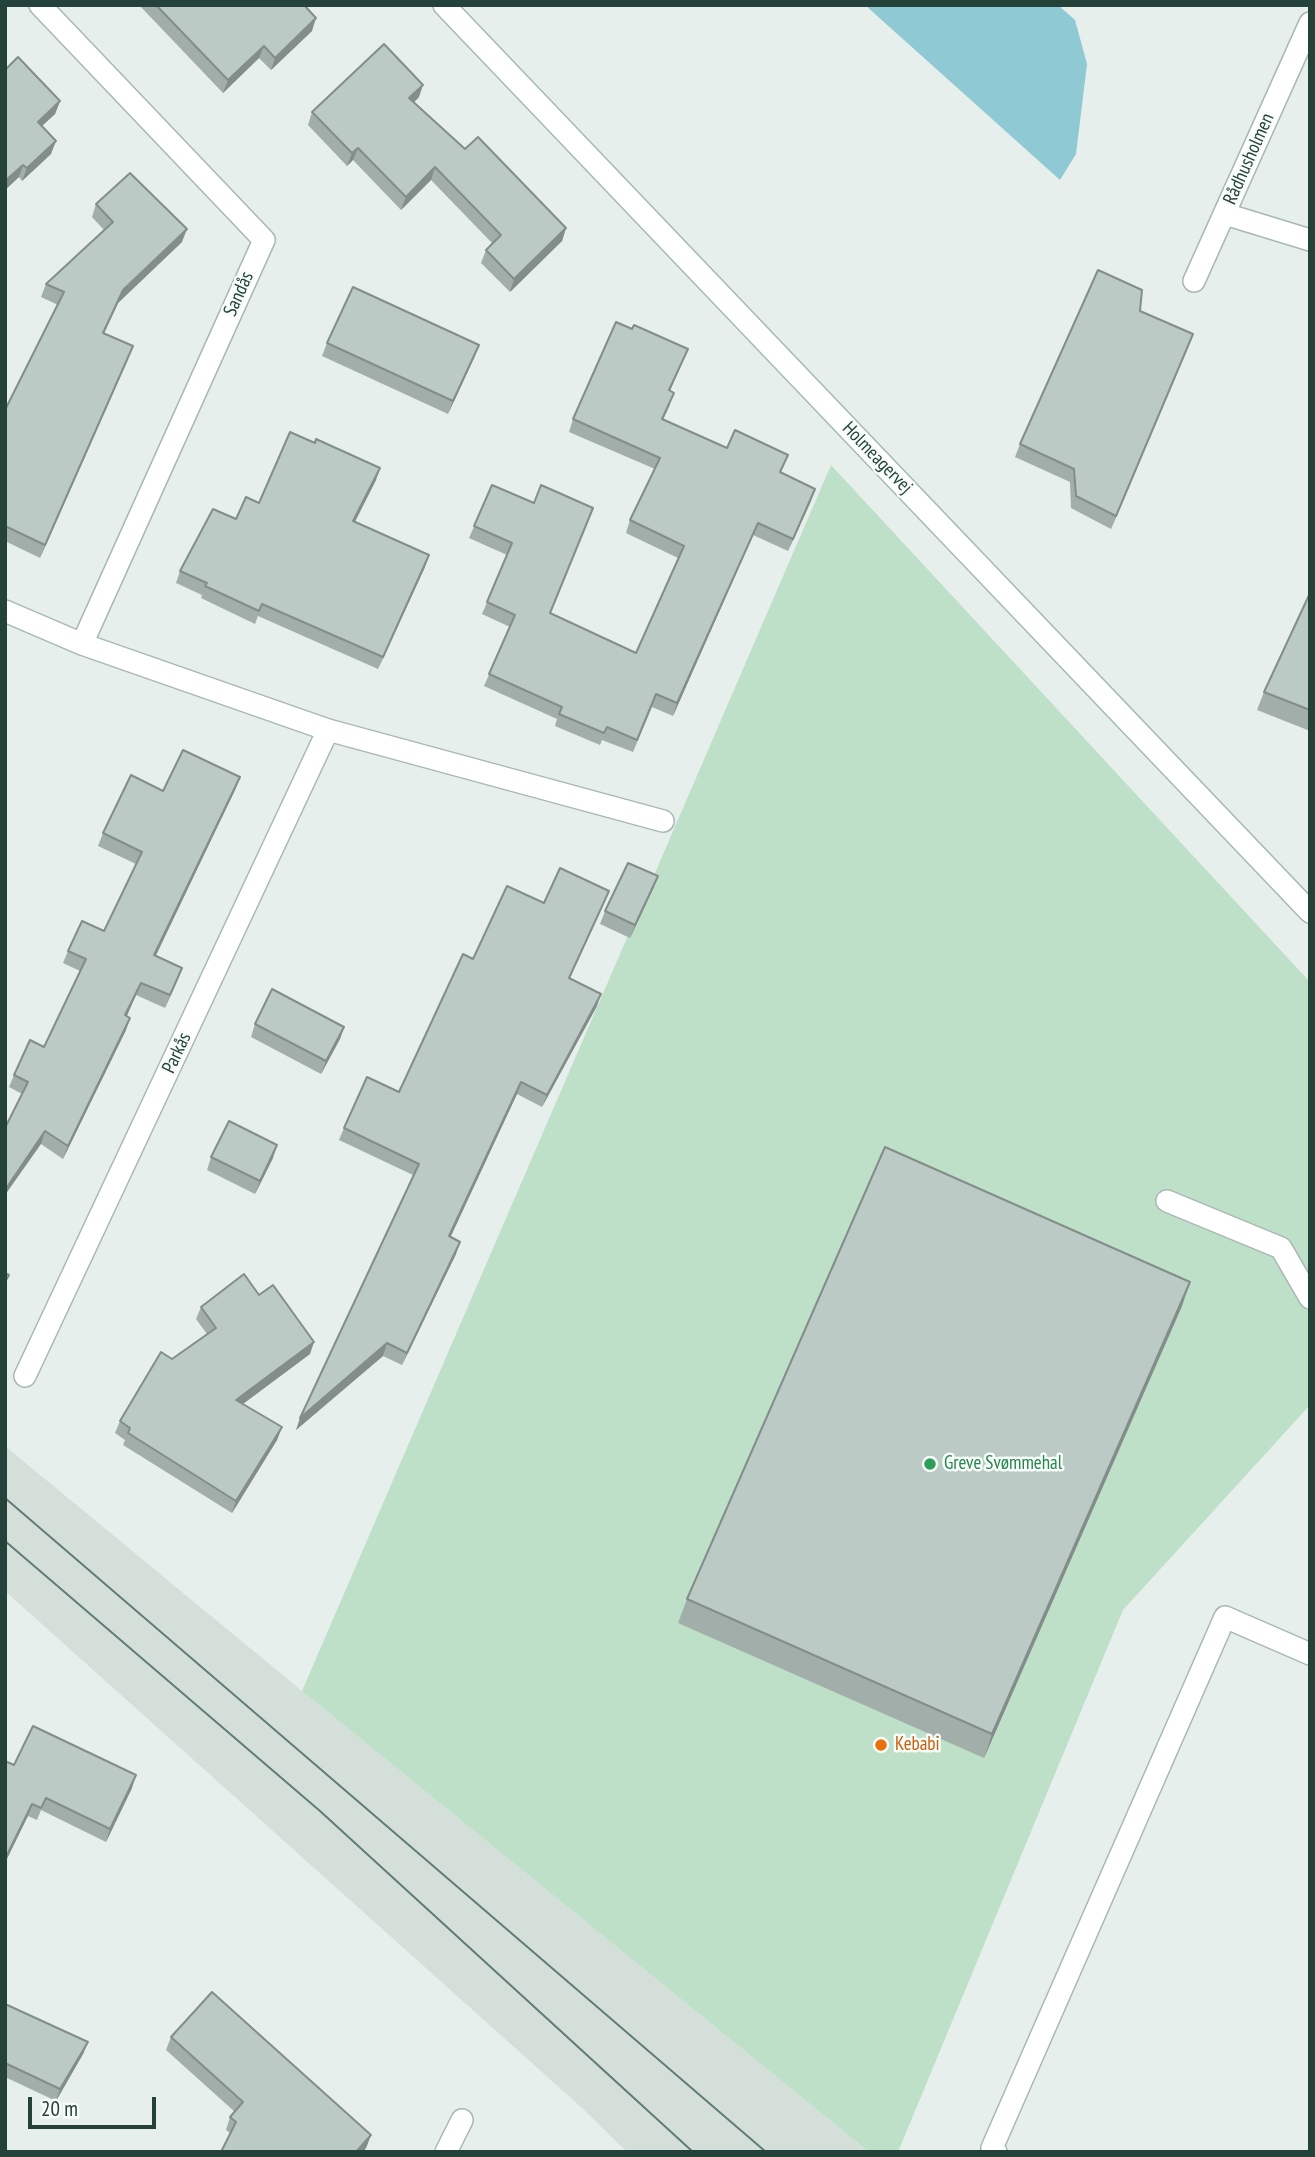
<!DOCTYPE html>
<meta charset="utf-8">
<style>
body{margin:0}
#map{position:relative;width:1315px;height:2157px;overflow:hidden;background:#e6efeb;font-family:"PT Sans Narrow",sans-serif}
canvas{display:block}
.frame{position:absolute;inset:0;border:7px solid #24423a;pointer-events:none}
.scale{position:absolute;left:28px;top:2097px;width:128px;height:32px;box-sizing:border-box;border:4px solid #24423a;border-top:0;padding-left:9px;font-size:21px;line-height:24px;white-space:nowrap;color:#24423a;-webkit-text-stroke:5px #f7fbf9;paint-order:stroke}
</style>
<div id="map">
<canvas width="1315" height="2157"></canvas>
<div class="frame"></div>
<div class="scale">20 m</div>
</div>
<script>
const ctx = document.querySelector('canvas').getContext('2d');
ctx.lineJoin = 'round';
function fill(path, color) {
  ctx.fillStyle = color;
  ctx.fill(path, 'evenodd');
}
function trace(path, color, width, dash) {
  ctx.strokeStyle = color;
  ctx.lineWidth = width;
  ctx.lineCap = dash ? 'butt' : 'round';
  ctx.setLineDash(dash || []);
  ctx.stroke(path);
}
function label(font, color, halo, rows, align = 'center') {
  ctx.font = font + ' "PT Sans Narrow",sans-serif';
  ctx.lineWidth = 5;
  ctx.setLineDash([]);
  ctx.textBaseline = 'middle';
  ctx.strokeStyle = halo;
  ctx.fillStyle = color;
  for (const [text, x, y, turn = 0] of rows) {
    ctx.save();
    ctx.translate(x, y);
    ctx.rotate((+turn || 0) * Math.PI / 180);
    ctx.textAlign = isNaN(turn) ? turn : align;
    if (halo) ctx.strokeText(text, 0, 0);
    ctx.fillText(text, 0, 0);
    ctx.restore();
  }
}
const built = new Path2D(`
 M5,1446L302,1691L869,2152H627L581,2107L5,1591Z`);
const green = new Path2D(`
 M831,465L1310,982V1405L1123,1610L898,2152H869L302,1691Z`);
const water = new Path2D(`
 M865,5H1058L1075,20L1087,64L1076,154L1060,180Z`);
const lane = new Path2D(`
 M1194,281L1310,23
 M1167,1201L1281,1248L1310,1298
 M996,2152L992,2148L1225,1617L1310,1654`);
const street = new Path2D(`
 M40,5L264,240L82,644
 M1225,214L1310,240
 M5,611L82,644L328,730L663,821
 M25,1376L328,730
 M446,2152L462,2120`);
const secondary = new Path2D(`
 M444,5L1310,912`);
const tram = new Path2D(`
 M5,1498L766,2152
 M5,1541L320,1811L693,2152`);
const wall = new Path2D(`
 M141,5H240L312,31L271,70L259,58L223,93L140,6Z
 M5,70L60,101L55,114L42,126L51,154L22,181L19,177L5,190Z
 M419,97L414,102L465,149L566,228L562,241L510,292L481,263L486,250L493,244L431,180L401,210L353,160L347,166L308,125L312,112Z
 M96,204L182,242L118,303L104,333L128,359L40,558L5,541V410L58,305L41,297L46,284L104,230L92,217Z
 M1140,311L1188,347L1111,529L1071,508L1070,482L1015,457L1020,444Z
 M632,329L688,349L670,391V405L663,420L781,473L811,501L788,551L753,535L673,716L652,707L633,752L602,740L600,745L555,726L557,719L484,686L510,627L482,614L507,555L469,538L492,485L550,613L636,653L678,558L626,533L630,520L655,469L569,432L573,419Z
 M327,343L479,345L474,358L448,414L322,356Z
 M376,480L355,522L425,567L378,669L258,616L255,624L201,598L202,595L176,583L180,571L236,519L259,503Z
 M1310,593V731L1257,710L1264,692Z
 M240,777L235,790L155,956L182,968L165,1008L136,995L127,1016L126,1030L63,1159L41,1144L22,1094L9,1087L14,1075L44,1047L80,971L63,963L68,951L104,931L136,864L98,846L103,833L163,791Z
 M658,876L653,889L630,938L600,924L605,911Z
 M544,903H604L570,978L597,1006L542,1107L517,1094L450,1237L456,1254L402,1365L383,1356L296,1430L413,1175L339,1140L344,1128L399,1092Z
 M255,1024L344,1027L340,1039L321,1074L251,1037Z
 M211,1157L273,1158L255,1194L207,1170Z
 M259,1295L310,1354L243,1404L282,1427L277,1440L232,1513L123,1445L125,1440L115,1433L120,1421L172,1359L207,1334L196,1319L201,1307Z
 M1182,1306L984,1758L678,1623L687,1599Z
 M14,1765L132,1788L106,1842L41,1810L37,1820L28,1816Z
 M5,2004L88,2042L83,2054L56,2101L5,2077Z
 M171,2037L371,2135L366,2148L363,2152H221L230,2133L226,2130L230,2117L235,2112L166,2050Z`);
const shadedWall = new Path2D(`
 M316,18L312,31L271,70L275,58Z
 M264,46L259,58L223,93L228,80Z
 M423,85L419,97L405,111L409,98Z
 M60,101L55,114L33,134L38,122Z
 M56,141L51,154L22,181L27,168Z
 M358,148L353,160L347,166L352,153Z
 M23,165L19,177L5,190V181Z
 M435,167L431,180L401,210L406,197Z
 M566,228L562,241L510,292L514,279Z
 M187,229L182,242L118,303L99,345L123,290Z
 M1193,334L1188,347L1111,529L1116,516Z
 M479,345L474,358L448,414L453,401Z
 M133,346L128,359L40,558L45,545Z
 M380,468L376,480L349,533L353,521Z
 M815,489L811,501L788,551L793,539Z
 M758,523L753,535L673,716L677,703Z
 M429,555L425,567L378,669L383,657Z
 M240,777L235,790L150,968L154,955Z
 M658,876L653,889L630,938L635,925Z
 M609,891L604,903L564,990L569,978Z
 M182,968L177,981L165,1008L170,995Z
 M141,983L136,995L121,1028L125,1015Z
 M601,994L597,1006L542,1107L547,1095Z
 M130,1018L126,1030L63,1159L68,1146Z
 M344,1027L340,1039L321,1074L326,1061Z
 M521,1082L517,1094L445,1249L449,1236Z
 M45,1131L41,1144L5,1195V1190Z
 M277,1145L273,1158L255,1194L260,1181Z
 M460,1242L456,1254L402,1365L407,1353Z
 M1190,1282L1182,1306L984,1758L992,1734Z
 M314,1342L310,1354L232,1412L236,1400Z
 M387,1343L383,1356L296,1430L300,1418Z
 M282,1427L277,1440L232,1513L236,1501Z
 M136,1775L132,1788L106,1842L110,1829Z
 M32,1804L28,1816L5,1863V1859Z
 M88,2042L83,2054L56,2101L60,2089Z
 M371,2135L366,2148L363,2152H356Z`);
const building = new Path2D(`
 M156,5H304L316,18L275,58L264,46L228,80Z
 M384,44L423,85L409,98L465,149L478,137L566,228L514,279L486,250L501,235L435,167L406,197L358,148L352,153L312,112Z
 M18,57L60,101L38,122L56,141L27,168L23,165L5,181V70Z
 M130,173L187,229L123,290L103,333L133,346L45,545L5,526V410L64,292L46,284L113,222L96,204Z
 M1098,270L1142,290L1140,311L1193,334L1116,516L1076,496L1074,469L1020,444Z
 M353,287L479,345L453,401L327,343Z
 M616,322L632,329L634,325L688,349L669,390L674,393L662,419L727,448L735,430L788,455L780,472L815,489L793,539L758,523L677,703L656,694L637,740L607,727L604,733L559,714L562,707L489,674L515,615L487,602L512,543L474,526L492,485L534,503L541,485L593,508L550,613L636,653L684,546L630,520L660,458L573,419Z
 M290,432L315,443L316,439L380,468L353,521L429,555L383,657L262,604L259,611L205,586L207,583L180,571L213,509L236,519L246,497L259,503Z
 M1310,593V710L1264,692Z
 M183,750L240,777L154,955L182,968L170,995L141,983L125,1015L130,1018L68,1146L45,1131L5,1190V1128L28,1082L14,1075L30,1040L44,1047L86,959L68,951L82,921L104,931L142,852L103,833L131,775L163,791Z
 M628,863L658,876L635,925L605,911Z
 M560,868L609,891L569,978L601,994L547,1095L521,1082L449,1236L460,1242L407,1353L387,1343L300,1418L419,1164L344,1128L367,1077L399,1092L463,954L473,959L507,886L544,903Z
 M272,989L344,1027L326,1061L255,1024Z
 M229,1121L277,1145L260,1181L211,1157Z
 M885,1147L1190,1282L992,1734L687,1599Z
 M5,1273L9,1275L5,1282Z
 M244,1274L259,1295L273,1285L314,1342L236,1400L282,1427L236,1501L128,1433L130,1428L120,1421L161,1352L172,1359L216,1328L201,1307Z
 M33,1726L136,1775L110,1829L46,1798L41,1808L32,1804L5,1859V1761L14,1765Z
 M212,1992L371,2135L356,2152H221L236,2122L230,2117L243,2102L171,2037Z
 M5,2004L88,2042L60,2089L5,2063Z`);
const markers = [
 [930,1464,7,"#2e9e5b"],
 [881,1745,7,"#e8710a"]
];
const streetNames = [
 ["Rådhusholmen",1249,159,-66],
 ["Sandås",239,294,-66],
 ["Holmeagervej",877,458,46],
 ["Parkås",177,1053,-65]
];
const leisureNames = [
 ["Greve Svømmehal",944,1464]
];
const foodNames = [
 ["Kebabi",895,1745]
];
fill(built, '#d4dfda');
fill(green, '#bfe0c8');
fill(water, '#8ec9d4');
trace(lane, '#a8b8b2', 24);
trace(street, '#a8b8b2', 24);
trace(secondary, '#a4bbb3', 24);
trace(lane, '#fff', 21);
trace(street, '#fff', 21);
trace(secondary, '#fff', 21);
trace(tram, '#5f7d75', 2);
fill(wall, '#a1aea9');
fill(shadedWall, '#838d89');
fill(building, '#bbcac4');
trace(building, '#838d89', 2);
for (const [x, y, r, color] of markers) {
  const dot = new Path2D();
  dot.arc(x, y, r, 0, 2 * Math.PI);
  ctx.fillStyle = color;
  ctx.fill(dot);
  trace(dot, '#f7fbf9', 2.5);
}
label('19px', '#24423a', '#f7fbf9', streetNames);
label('19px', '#27864d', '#f7fbf9', leisureNames, 'left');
label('19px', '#c56008', '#f7fbf9', foodNames, 'left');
</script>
